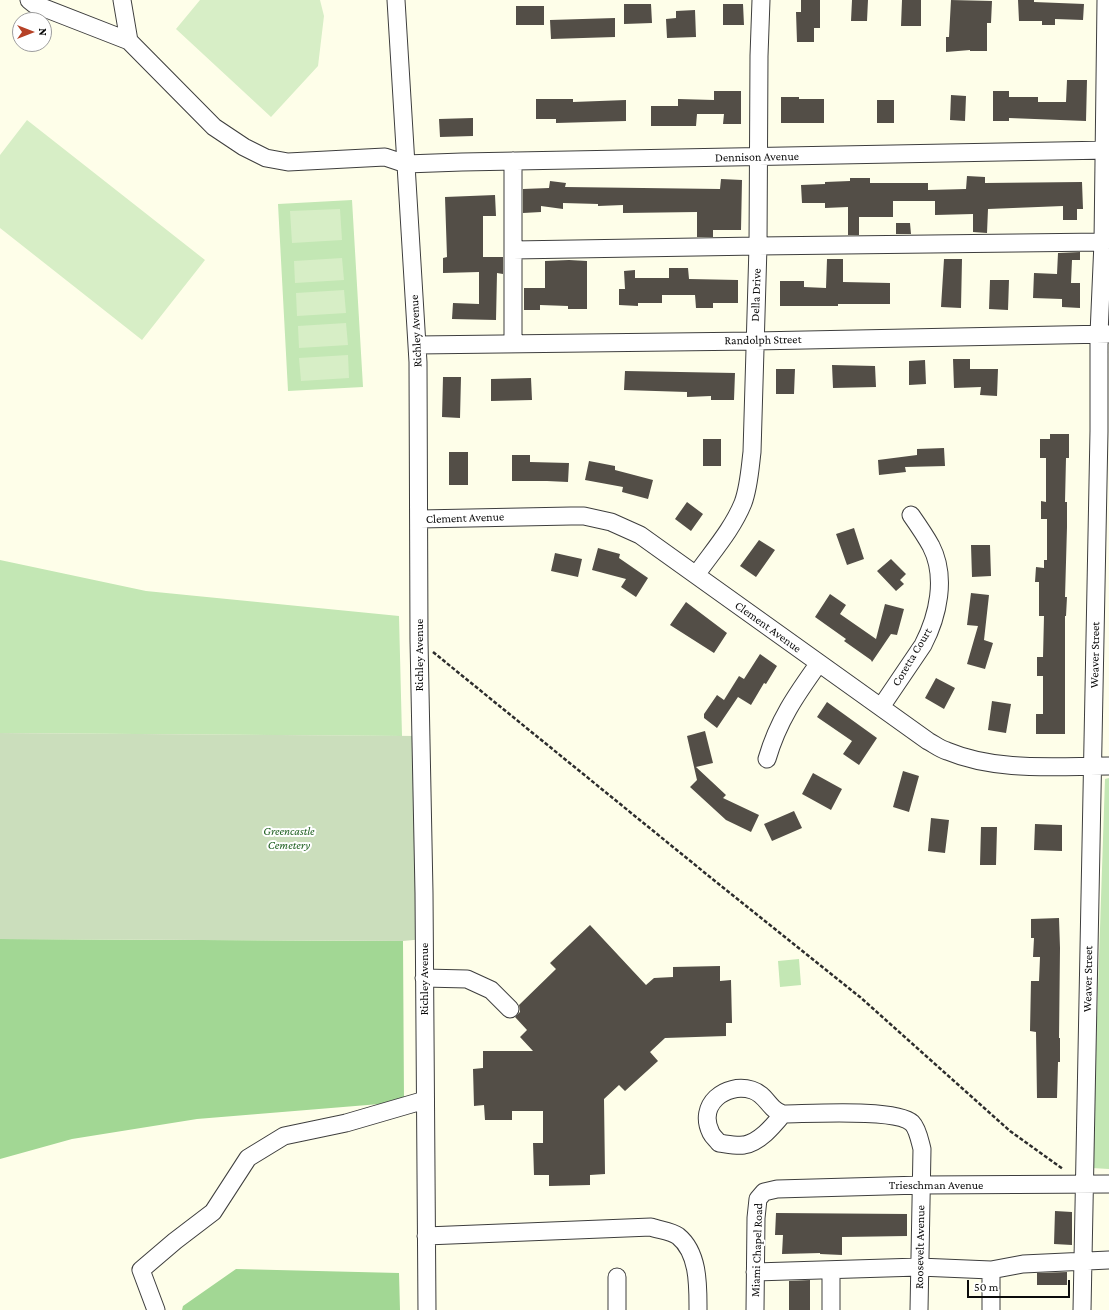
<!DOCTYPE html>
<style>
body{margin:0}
#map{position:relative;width:1109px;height:1310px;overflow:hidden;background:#fefee9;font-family:"Crimson Pro",serif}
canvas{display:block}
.north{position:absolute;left:12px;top:12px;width:40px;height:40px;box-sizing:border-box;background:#fff;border:1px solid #9d9d9d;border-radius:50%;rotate:90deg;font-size:11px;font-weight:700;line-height:16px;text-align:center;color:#0b0b0b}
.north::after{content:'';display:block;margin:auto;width:14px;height:18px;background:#b64227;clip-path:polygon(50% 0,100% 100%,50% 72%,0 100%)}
.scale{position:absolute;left:967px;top:1280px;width:103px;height:18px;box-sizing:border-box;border:2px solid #0b0b0b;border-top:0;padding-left:5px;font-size:12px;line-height:14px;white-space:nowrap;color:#0b0b0b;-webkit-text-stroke:3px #fff;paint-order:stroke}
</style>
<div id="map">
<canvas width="1109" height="1310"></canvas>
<div class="north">N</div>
<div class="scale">50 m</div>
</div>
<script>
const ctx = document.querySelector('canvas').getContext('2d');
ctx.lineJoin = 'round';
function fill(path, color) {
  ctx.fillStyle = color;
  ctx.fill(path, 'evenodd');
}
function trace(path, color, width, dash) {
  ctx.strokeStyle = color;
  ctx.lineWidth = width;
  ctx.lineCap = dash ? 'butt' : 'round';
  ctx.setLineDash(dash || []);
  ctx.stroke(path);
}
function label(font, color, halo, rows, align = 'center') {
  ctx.font = font + ' "Crimson Pro",serif';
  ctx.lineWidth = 4;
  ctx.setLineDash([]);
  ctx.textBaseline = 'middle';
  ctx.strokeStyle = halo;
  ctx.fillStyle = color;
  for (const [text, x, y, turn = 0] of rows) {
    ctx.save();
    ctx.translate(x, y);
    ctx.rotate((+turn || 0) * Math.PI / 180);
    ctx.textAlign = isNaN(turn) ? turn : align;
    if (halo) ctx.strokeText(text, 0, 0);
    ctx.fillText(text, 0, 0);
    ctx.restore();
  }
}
const green = new Path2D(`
 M352,200L363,387L288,391L278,204Z
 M0,560L146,591L399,616L402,736L0,733Z
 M1109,778V1169L1092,1168L1105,779Z
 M799,959L801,985L780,987L778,961Z`);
const forest = new Path2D(`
 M0,939L403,941L404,1102L197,1119L72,1139L0,1159Z
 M236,1269L399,1273L400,1310H182L183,1306Z`);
const cemetery = new Path2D(`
 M0,733L420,736L424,939L403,941L0,939Z`);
const pitch = new Path2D(`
 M200,0H320L324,16L318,66L271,117L176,29Z
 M27,120L205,260L142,340L0,228V155Z
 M340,209L342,240L292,243L290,211Z
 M342,258L344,280L295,283L294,261Z
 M344,290L346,313L297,316L296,293Z
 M346,323L348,345L299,348L298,326Z
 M348,355L349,378L301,381L299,358Z`);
const building = new Path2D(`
 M801,0H820V28H814V42H797L796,12H801Z
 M852,0H868L867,21H851Z
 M902,0H921V26H901Z
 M951,0L992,1L991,23H987V51H970V50L946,52V37H949Z
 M1018,0H1034V2L1084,4L1083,20L1055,19V25H1042V21H1019Z
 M624,4H651L652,23L624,24Z
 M723,4H743L744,25H723Z
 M516,6H544V25H516Z
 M695,10L696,37L667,38L666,19L676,18V11Z
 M615,18V37L551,39L550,20Z
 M1067,80H1087L1086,121L1009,118V121H993V91H1009V97H1038V102H1066Z
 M714,91H741V124H723L724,114H697L696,126H651V106H678V99L714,100Z
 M951,95L966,96L965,121L950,120Z
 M781,97H799V99H824V123H781Z
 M536,99H573V102L626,100V121L556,123V119H536Z
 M877,100H894V123H877Z
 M473,118V136L440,137L439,119Z
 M967,176L985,177V183L1082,182L1083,209H1077V220H1063V206L988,209L987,233L973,232V214L935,215V201H893V217H859V235H848V207L825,208V203H802L801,185L825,184V182L850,181V178H870V183H928V190L966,189Z
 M721,179L742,180L741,230H713V237H697V212L623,213V205L598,206V204L563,203V209L541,206V212L523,213V189L549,188L550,181L566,183L565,187L720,189Z
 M495,195L496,216H483V257H503V274L497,273L496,320L452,319L453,303L479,304V272L443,273V258L447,257L445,197Z
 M896,223H910L911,234H896Z
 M1080,252V260H1072L1071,283H1080V308L1062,307V299L1033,298L1034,273L1057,274L1058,253Z
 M827,259H843V282L890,283V304H838V306H780V281H804V287L826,288Z
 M944,259H962L961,308L941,307Z
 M569,260L587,261V309H568V306L540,305V310H524V288H545V261Z
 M669,268H688L689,279L738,280V303H713V308H696L695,295H662V303H638V306L619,305V289H625L624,271L635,270V278H669Z
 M990,280H1009L1008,310L989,309Z
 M953,359H970V369H998L997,396L980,395L981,387L954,388Z
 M925,360L926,384L909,385V361Z
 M832,365L875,366L876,387L833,388Z
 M776,369H795L794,394H776Z
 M625,371L735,373L734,400H711V396L687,397V392L624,390Z
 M443,377H461L460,418L442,417Z
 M531,378L532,400L491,401V379Z
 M1050,434H1069V458H1066L1065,502H1067V527L1065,597H1067L1066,616H1065V734H1036V714H1043V676H1037V657H1043L1044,616H1039V582H1035L1036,567L1044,568V560H1047V519H1041V501L1046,502V458H1040V439H1050Z
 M703,439H721V466H703Z
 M944,448L945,466L905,467L906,472L879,475L878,460L917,455V449Z
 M449,452H468V485H449Z
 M512,455H530V462L569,463L568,482L547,481H512Z
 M589,461L615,466V470L653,480L648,499L622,492L623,487L585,480Z
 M687,502L703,514L691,531L675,519Z
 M854,528L864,559L847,565L836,534Z
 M759,540L775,550L756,577L740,566Z
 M971,545H990L991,576L972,577Z
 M598,548L620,554L619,558L648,578L636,597L621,587L626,579L592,570Z
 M555,553L582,559L578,577L551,571Z
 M891,559L906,574L900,580L904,584L896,591L877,571Z
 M971,593L989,595L984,640L993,643L985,669L967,664L978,626L967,625Z
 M830,594L846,605L840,614L876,639L885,604L904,609L897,635L891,634L872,662L871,660L844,641L846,639L815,617Z
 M686,602L727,633L714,653L670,625Z
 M760,654L777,666L766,684L764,683L751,705L738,697L717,728L704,718V714L717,695L724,700L739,676L744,679Z
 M936,678L955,688L944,709L925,698Z
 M992,701L1011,704L1006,733L988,730Z
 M827,702L877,738L859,765L843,754L852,741L817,717Z
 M705,731L713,763L696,767L726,795L723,798L759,815L751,832L726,820L690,787L697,780L687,736Z
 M903,771L919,776L909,812L893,807Z
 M813,773L842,789L831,810L802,794Z
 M794,811L802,828L772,841L764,824Z
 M931,818L949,820L945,853L928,851Z
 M1035,824L1062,825V851L1034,850Z
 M981,827H997L996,865H980Z
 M1059,918L1060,948L1059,1038H1060V1062H1058L1057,1098H1037L1036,1032L1030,1031L1031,981H1039L1040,957H1033L1034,938H1031V919Z
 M590,925L646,985L654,978L673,977V967L720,966V981L731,980L732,1023H726V1036L665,1038L650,1052L658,1061L625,1091L619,1085L604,1099L605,1174L590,1175V1185L549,1186V1175H534L533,1143H543V1111H512V1120H485L484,1105L474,1106L473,1069L483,1068V1051H533L520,1037L527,1030L515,1017L520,1012L519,1005L556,969L550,963Z
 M1055,1211L1072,1212V1245L1054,1244Z
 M776,1213L907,1214V1236L842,1237V1255L820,1254V1253L782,1254L783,1235H775Z
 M1067,1272V1285H1037V1273Z
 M810,1280V1310H789V1281Z`);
const path = new Path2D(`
 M433,652L710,877L860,997L1010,1131L1063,1169`);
const minor = new Path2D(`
 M29,0L34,4L129,41L214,127L244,147L266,158L288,162L385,157L406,164L462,162L1109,150
 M122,0L129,41
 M396,0L418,362L419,640L424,893L427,1310
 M513,161V344
 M513,250L758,246L1103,242
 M417,345L755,341L1109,334
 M420,519L571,516H584L611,522L640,535L928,741C934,744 940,749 947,751C997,772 1056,766 1109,766
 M696,575C712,552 732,530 743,503C749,487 750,468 752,452L758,246L759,56L761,0
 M881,707L923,645C938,616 947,577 931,546C925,535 918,525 911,515
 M767,759C778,721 796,695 819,663
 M424,978L467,979L491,990L510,1009
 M783,1114C773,1126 760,1142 744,1145C736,1146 727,1144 719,1143C717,1140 713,1137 711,1133C697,1105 725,1082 752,1090C762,1093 766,1101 773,1108C776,1111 780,1113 783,1114C808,1114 896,1108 912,1123C918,1129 920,1142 922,1149L919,1310
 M426,1236L651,1227C659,1230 671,1231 678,1236C699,1253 698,1286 698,1310
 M831,1270V1310
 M991,1270V1310
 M755,1272L919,1267L991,1270L1023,1264L1109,1260
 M617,1277V1310
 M156,1310L141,1270L175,1241L213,1212L248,1158L284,1136L346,1123L425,1100
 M755,1310L756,1218L758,1199L764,1192L777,1189L922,1185L1109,1184
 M1082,1310L1099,431V334L1103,242L1106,0`);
const streetNames = [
 ["Dennison Avenue",757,157,-1],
 ["Della Drive",756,295,-88],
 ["Richley Avenue",416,331,-93],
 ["Randolph Street",763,340,-1],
 ["Clement Avenue",465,518,-2],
 ["Clement Avenue",768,627,36],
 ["Richley Avenue",419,655,-90],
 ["Weaver Street",1095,655,-89],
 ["Coretta Court",912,657,-59],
 ["Richley Avenue",424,979,-90],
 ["Weaver Street",1088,979,-89],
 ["Trieschman Avenue",936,1185],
 ["Roosevelt Avenue",920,1247,-89],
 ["Miami Chapel Road",757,1250,-88]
];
const parkNames = [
 ["Greencastle",289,831],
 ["Cemetery",289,845]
];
fill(green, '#c3e7b4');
fill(forest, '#a2d794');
fill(cemetery, '#cbdebc');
fill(pitch, '#d7eec6');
fill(building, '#534e47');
trace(minor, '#3e3e3e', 19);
trace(path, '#2d2d2d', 2.5, [4, 2]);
trace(minor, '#fff', 17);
label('12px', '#0b0b0b', '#fff', streetNames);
label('italic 12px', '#1e5f1f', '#fff', parkNames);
</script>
